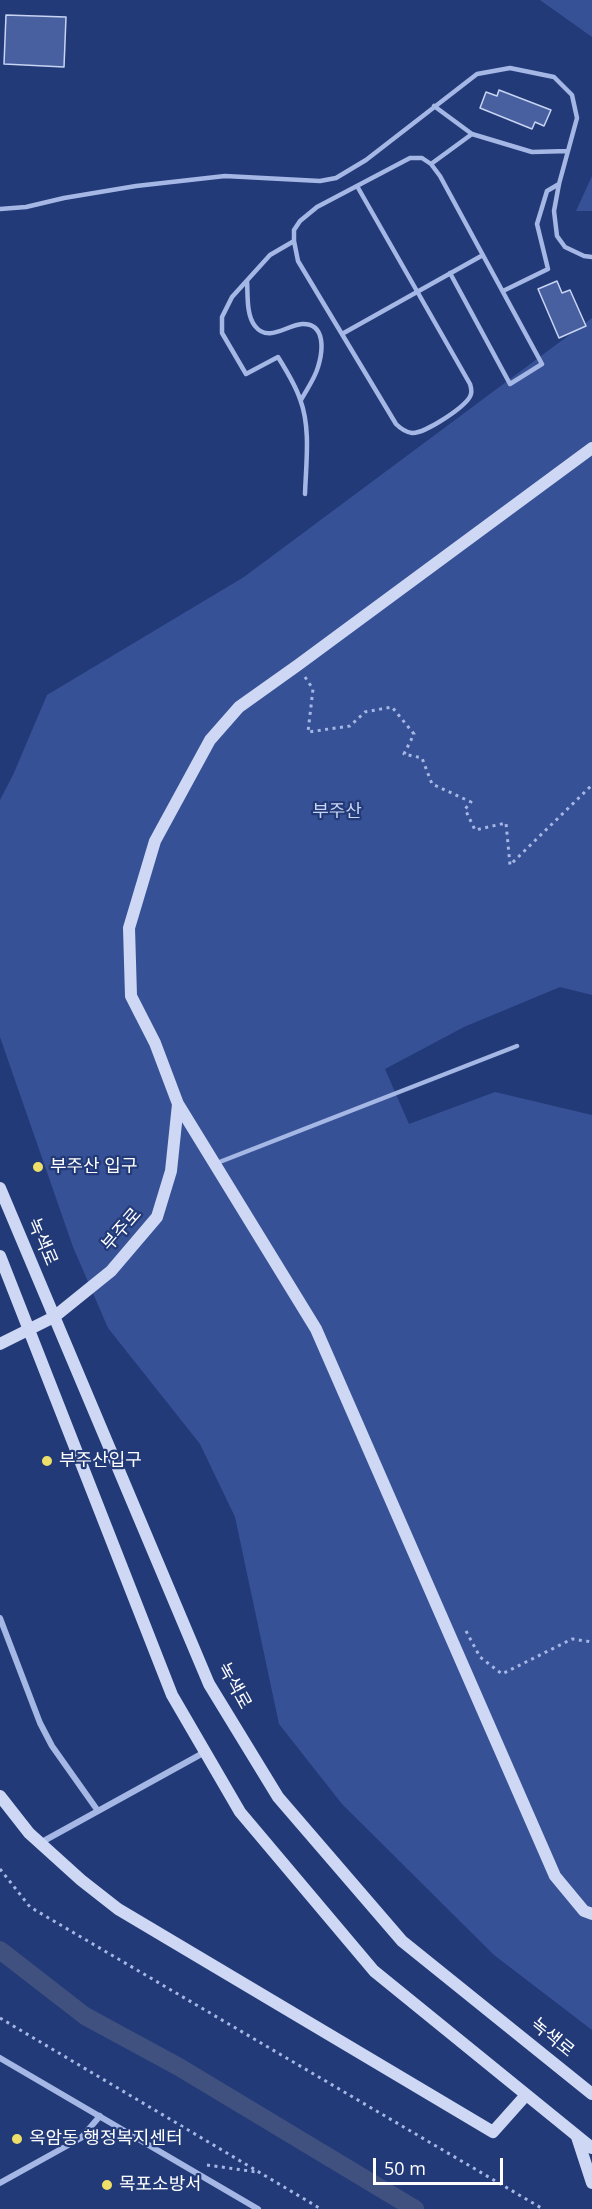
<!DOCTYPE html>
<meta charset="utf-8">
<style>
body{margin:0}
#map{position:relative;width:592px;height:2209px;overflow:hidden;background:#233a78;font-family:"Open Sans",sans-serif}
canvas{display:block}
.scale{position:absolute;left:373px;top:2158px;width:130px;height:27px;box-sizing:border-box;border:3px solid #fff;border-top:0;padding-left:8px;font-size:18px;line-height:21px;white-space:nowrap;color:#fff;-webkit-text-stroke:4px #233a78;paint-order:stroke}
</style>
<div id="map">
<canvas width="592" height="2209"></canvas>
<div class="scale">50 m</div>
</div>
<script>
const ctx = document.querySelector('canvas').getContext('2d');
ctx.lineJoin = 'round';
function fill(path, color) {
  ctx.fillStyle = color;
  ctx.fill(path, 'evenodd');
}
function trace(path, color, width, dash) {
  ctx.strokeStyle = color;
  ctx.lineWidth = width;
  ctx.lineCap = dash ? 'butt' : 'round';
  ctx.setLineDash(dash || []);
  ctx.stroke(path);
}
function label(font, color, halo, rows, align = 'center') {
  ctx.font = font + ' "Open Sans","Noto Sans KR",sans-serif';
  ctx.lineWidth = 4.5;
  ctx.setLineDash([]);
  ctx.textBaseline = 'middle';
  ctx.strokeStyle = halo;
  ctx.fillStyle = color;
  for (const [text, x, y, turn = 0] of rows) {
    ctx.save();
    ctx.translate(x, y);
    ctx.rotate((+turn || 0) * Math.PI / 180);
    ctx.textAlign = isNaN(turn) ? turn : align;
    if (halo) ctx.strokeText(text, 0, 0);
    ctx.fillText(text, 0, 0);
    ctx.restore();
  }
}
const green = new Path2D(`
 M540,0H592V37Z
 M592,176V211H576Z
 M592,318V995L560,987L464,1027L385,1069L409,1124L495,1092L592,1115V2030L494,1955L342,1804L279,1724L235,1517L200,1444L108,1328L73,1247L0,1037V800L13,775L47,695L244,577Z`);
const canal = new Path2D(`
 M0,1950L85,2016L179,2067L415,2209`);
const building = new Path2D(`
 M6,15L66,17L64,67L4,64Z
 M499,90L551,110L544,126L535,122L532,129L480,108L486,92L497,96Z
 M557,281L562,293L570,290L586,326L559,338L538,289Z`);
const path = new Path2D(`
 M305,677L313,689L308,732L350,726L365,712L392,707L414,734L404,754L422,758L432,784L471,802L465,809L475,830L506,823L510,865L592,785
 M466,1631L480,1657L502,1674L572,1639L592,1642
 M0,1869L30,1907L543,2209
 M0,2018L321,2209
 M207,2165L257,2172`);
const lane = new Path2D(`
 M434,106L472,134L532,152L568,151
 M431,164L472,134
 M357,186L470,384C471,387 472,390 471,394C468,406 424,434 412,433C405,432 401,429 396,424L298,261L294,241V230L300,221L317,207L410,158H422L431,164L440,176L542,364L510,384L450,273
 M0,209L26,207L64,198L136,186L225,176L320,181L336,178L366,160L477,74L510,68L554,77L572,95L577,118L559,184L554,211L557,236L565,247L584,256L592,257
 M294,241L270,255L232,297L222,317V333L246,374L278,357C286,370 295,384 300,399C311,428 306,463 305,494
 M247,281C248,294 246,315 255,326C268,343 287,325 302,324C326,323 323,351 318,367C315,378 307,389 301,400
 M503,291L548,269L537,224L547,191L559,184
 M342,334L483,255
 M217,1163L517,1046`);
const street = new Path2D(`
 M0,1618L40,1723L52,1746L98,1811
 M40,1843L205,1752
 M0,2058L258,2209
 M0,2183L81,2138L100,2116`);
const secondary = new Path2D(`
 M592,448L298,665L239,707L210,740L155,841L129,928L131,996L155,1043L178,1104L316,1329L555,1876L584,1911L592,1914
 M0,1188L209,1684L278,1797L402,1941L592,2094
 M0,1256L172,1695L240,1812L374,1971L592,2148
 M0,1344L54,1317L111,1271L157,1217L171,1171L178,1104
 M0,1796L29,1833L81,1880L118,1909L493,2132L526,2095
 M577,2137L592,2183`);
const markers = [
 [38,1167,6,"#eedf69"],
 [47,1461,6,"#eedf69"],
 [17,2139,6,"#eedf69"],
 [107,2185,6,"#eedf69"]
];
const parkNames = [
 ["부주산",337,812]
];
const poiNames = [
 ["부주산 입구",50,1167],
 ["부주산입구",59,1461],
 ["옥암동 행정복지센터",29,2139],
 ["목포소방서",119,2185]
];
const streetNames = [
 ["부주로",122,1230,-49],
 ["녹색로",42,1242,67],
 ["녹색로",234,1686,61],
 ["녹색로",552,2038,39]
];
fill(green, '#375196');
trace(canal, '#40517f', 18);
fill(building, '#4860a0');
trace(building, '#c8d4f3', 1.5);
trace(path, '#a5b7e4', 3, [3, 4.5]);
trace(lane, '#a5b7e4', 4.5);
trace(street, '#a5b7e4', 6);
trace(secondary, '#ced8f4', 12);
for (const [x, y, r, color] of markers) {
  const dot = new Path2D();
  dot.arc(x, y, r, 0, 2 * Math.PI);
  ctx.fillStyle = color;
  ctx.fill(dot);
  trace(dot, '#233a78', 2);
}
label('18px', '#c8d4f3', '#233a78', parkNames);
label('18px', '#fff', '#233a78', poiNames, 'left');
label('18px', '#fff', '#233a78', streetNames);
</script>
